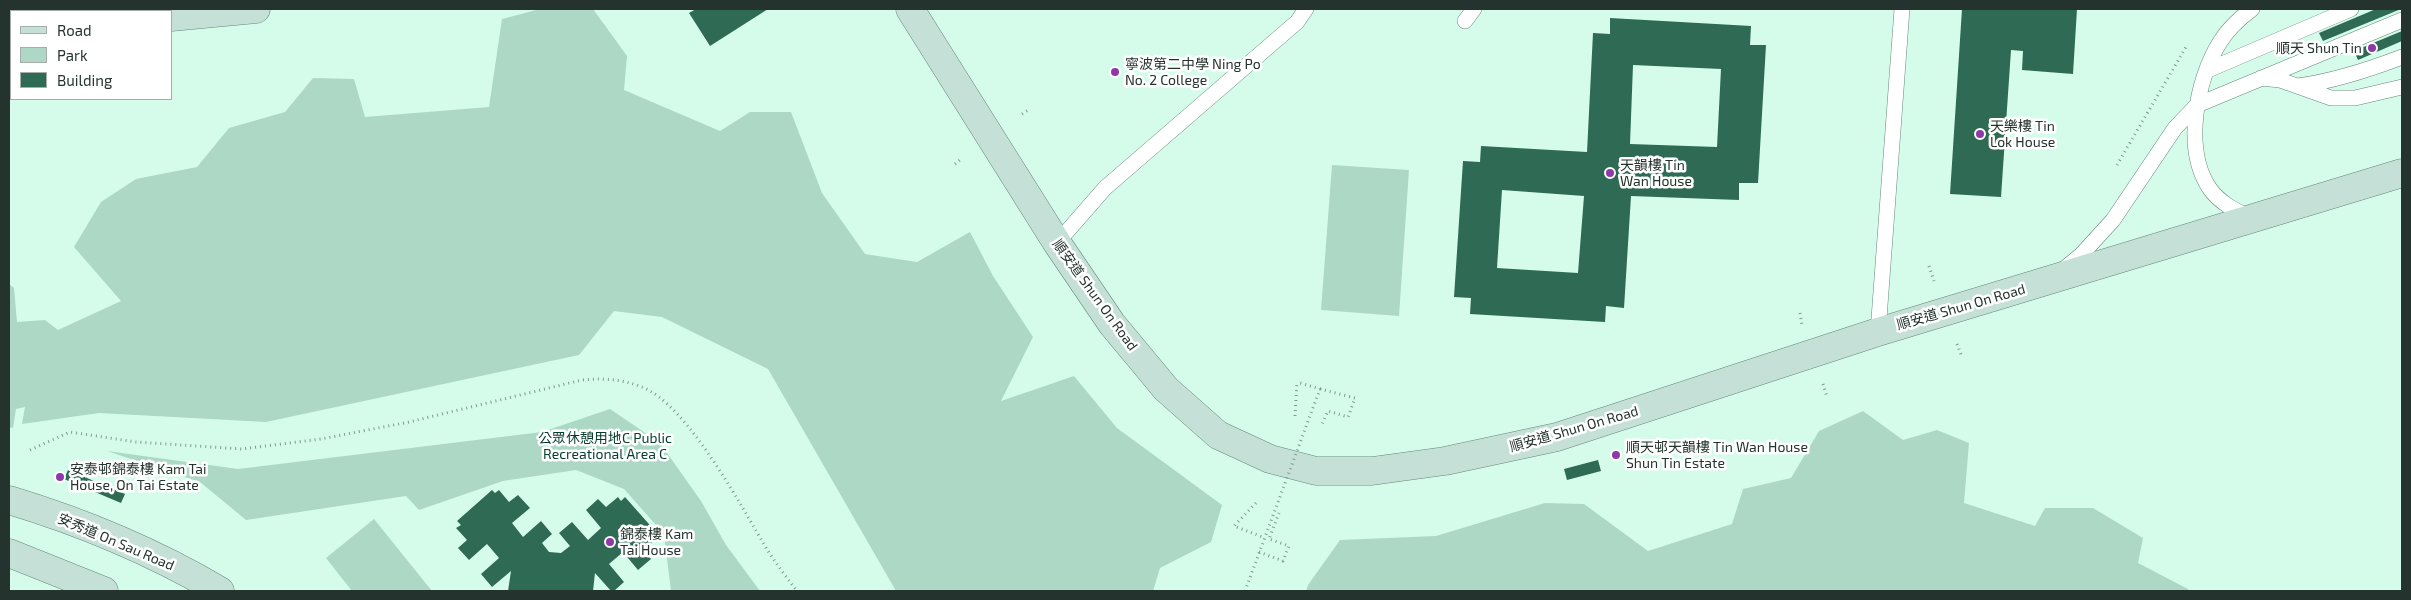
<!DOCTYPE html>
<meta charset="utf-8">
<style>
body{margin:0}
#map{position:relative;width:2411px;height:600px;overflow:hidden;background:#d5fceb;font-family:"Exo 2",sans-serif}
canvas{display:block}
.frame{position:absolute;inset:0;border:10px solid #24332d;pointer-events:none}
.legend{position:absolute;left:10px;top:10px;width:162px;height:90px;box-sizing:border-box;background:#fff;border:1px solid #a7adab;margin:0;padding:6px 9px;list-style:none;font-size:15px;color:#24332d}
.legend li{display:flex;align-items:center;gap:10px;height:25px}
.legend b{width:25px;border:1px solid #a7adab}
</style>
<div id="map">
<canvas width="2411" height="600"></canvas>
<div class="frame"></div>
<ul class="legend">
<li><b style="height:6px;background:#c5e1d7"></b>Road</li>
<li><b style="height:14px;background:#add8c5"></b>Park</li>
<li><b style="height:14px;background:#2e6a54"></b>Building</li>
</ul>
</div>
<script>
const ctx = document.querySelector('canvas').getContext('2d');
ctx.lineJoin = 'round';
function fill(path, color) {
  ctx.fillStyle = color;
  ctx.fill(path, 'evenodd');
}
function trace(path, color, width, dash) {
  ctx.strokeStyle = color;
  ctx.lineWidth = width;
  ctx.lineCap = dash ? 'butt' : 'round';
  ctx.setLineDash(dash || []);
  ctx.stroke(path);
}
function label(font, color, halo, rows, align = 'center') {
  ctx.font = font + ' "Exo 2","Noto Sans TC",sans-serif';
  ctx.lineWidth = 5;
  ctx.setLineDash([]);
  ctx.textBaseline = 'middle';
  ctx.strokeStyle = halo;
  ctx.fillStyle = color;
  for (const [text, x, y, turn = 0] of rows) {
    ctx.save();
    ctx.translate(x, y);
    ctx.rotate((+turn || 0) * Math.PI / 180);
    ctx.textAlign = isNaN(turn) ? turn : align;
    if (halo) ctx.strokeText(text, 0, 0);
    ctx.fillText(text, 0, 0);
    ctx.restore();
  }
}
const green = new Path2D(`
 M540,9H593L627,56L624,90L720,131L750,112H791L822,193L865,254L917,262L970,232L993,276L1033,337L1001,401L1074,376L1117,428L1222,505L1211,542L1160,568L1153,591H896L768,369L662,317L614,311L579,355L266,422L99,413L22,424L25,407L16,409L13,428L9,427V284L14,288L17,322L45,320L58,330L121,301L74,247L101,202L136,179L197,167L229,128L285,112L313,78L354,79L365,117L489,107L502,19Z
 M1332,165L1409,170L1399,316L1321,310Z
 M610,409L660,443L701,501L726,545L760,591H671L664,534L624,489L576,470L503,481L419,510L406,496L246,520L200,482L107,451L238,469L542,432Z
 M1863,411L1903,440L1937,430L1969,443L1964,503L2035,526L2045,508H2093L2143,538L2138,563L2188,589L2189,591H1306L1308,585L1340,540L1436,536L1545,503L1584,504L1648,551L1732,524L1743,489L1791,478L1819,431Z
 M374,519L432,591H352L326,558Z`);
const building = new Path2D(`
 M696,9H768L710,46L689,13Z
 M1962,9H2077L2073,74L2022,70L2023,51L2011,50L2001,197L1950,194Z
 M2376,9H2401L2323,41L2319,33Z
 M1610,18L1751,26L1750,45H1766L1758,183H1739V200L1631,196L1624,308L1606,306L1605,322L1470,314L1471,298L1454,297L1463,161L1480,162L1481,146L1587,152L1593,33L1610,34ZM1633,65L1721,69L1717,147L1630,144ZM1502,190L1584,196L1578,273L1497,268Z
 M2402,31V41L2358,60L2354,51Z
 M1598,460L1601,471L1567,480L1564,469Z
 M68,470L125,494L121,503L64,479Z
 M492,490L495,493L499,490L509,502L518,495L530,508L512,523L523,537L541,521L552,534L542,543L549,552L561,553L570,546L559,533L572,522L588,540L601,528L586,510L598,499L606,507L618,497L621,501L625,497L656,532L652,536L655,540L644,550L651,559L638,570L623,552L609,564L624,582L614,591H611L595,573L593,591H508L511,571L492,587L481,574L499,558L487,544L469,560L458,548L467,540L456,528L461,525L457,521Z`);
const path = new Path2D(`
 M1022,114L1030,109
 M955,164L960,160
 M2117,165L2186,47
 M1929,266L1934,281
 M1800,313L1802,325
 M1957,344L1962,357
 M1823,384L1827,397
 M1320,389L1355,398L1348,417L1328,411L1322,424
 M1295,416L1297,382
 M30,450L70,432L136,442L242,449L321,439L409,422L582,380C603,378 622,379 642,387C688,405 742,508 768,551C777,565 787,578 797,591
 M1256,503L1234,526L1265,538
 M1259,552L1283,561L1289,546L1269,539L1279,513`);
const lane = new Path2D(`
 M1465,21L1474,9
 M2208,70L2351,9
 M2261,78L2280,80L2331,98H2355L2402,87
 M2298,86C2334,81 2368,70 2402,57
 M2251,218C2236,211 2220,203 2210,189C2183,150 2196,80 2220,42C2228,29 2240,18 2252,9
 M1057,243L1105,188L1297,22L1306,9
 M2064,269L2081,255L2113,220L2175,128L2197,105L2402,20
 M1878,332L1902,9`);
const secondary = new Path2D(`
 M88,9L104,11
 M910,9L1057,243L1112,324L1166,389L1218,435L1270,459L1316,471H1372L1445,461L1557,437L1878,332L2402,173
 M171,17L256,9
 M9,500C82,522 154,552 220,591
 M9,553L104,591`);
const pathBridge = new Path2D(`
 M1245,591L1320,389L1297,382`);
const markers = [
 [2372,48,5,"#8d39a8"],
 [1115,72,5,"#8d39a8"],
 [1980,134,5,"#8d39a8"],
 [1610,173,5,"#8d39a8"],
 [1616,455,5,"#8d39a8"],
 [60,477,5,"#8d39a8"],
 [610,542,5,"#8d39a8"]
];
const poiNames = [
 ["順天 Shun Tin",2362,48,"right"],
 ["寧波第二中學 Ning Po",1125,64],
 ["No. 2 College",1125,80],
 ["天樂樓 Tin",1990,126],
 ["Lok House",1990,142],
 ["天韻樓 Tin",1620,165],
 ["Wan House",1620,181],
 ["順天邨天韻樓 Tin Wan House",1626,447],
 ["Shun Tin Estate",1626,463],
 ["安泰邨錦泰樓 Kam Tai",70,469],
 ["House, On Tai Estate",70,485],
 ["錦泰樓 Kam",620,534],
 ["Tai House",620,550]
];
const streetNames = [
 ["順安道 Shun On Road",1095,295,54],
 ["順安道 Shun On Road",1961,307,-16],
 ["順安道 Shun On Road",1574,429,-16],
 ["安秀道 On Sau Road",116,542,23]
];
const parkNames = [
 ["公眾休憩用地C Public",605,438],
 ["Recreational Area C",605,454]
];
fill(green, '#add8c5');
fill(building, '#2e6a54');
trace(lane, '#658879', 16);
trace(secondary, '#658879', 29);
trace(path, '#7f9a8f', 3, [1, 4]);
trace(lane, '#fff', 15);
trace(secondary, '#c5e1d7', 28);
trace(pathBridge, '#7f9a8f', 3, [1, 4]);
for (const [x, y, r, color] of markers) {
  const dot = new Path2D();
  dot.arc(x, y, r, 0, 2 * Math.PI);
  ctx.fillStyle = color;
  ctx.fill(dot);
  trace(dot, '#fff', 2);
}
label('14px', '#24332d', '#fff', poiNames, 'left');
label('14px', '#24332d', '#fff', streetNames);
label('14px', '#063c2b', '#fff', parkNames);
</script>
